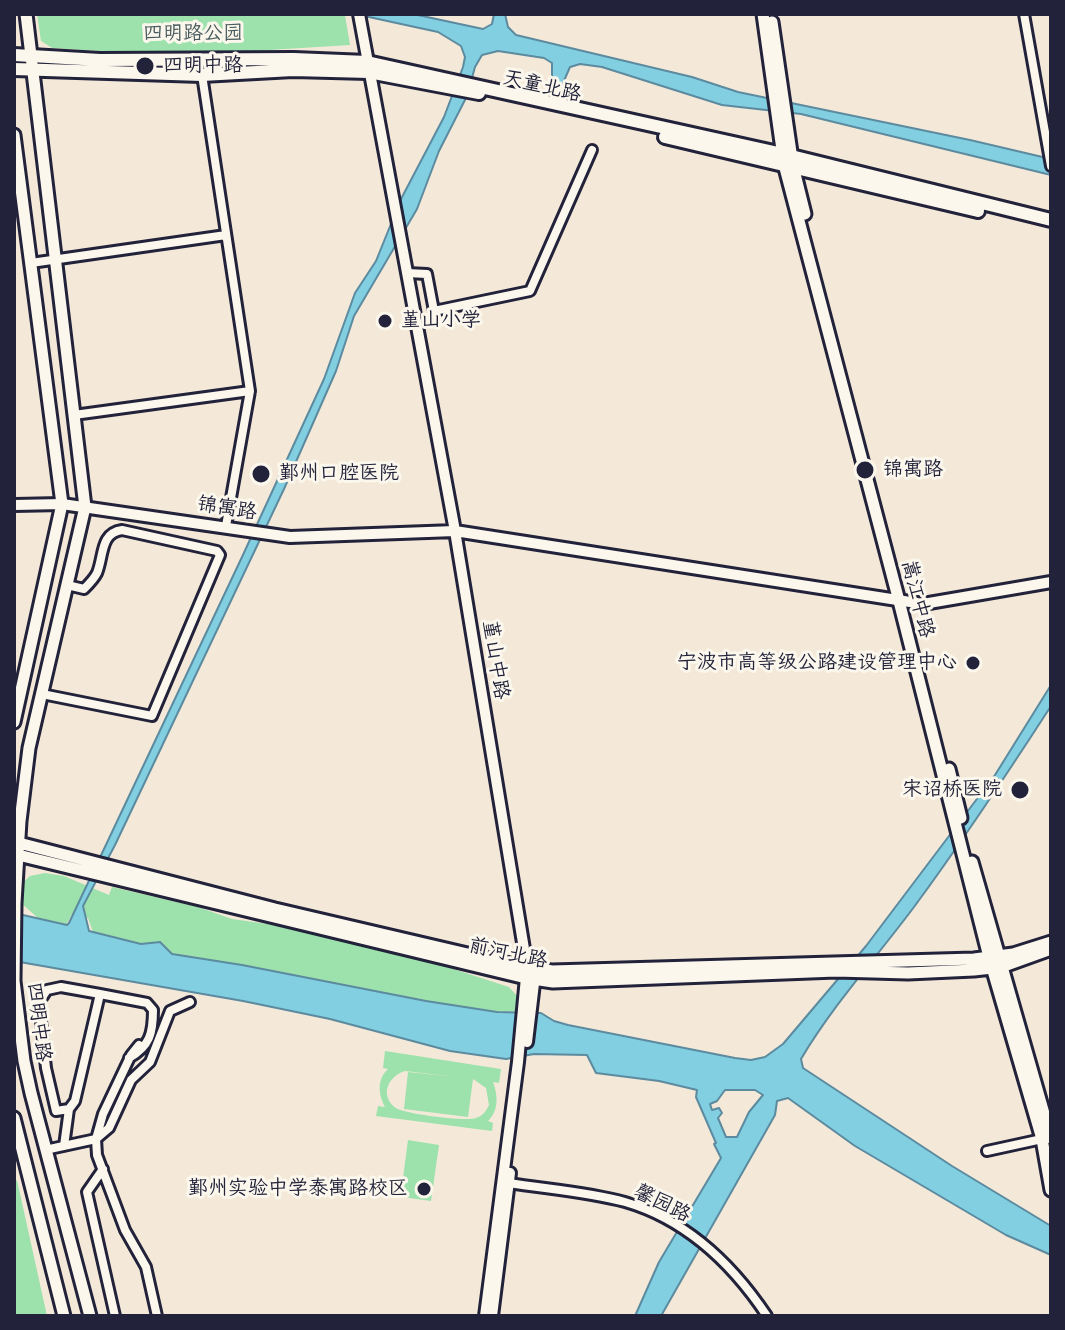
<!DOCTYPE html>
<meta charset="utf-8">
<style>
body{margin:0}
#map{position:relative;width:1065px;height:1330px;overflow:hidden;background:#f4e9d8;font-family:"Balsamiq Sans",sans-serif}
canvas{display:block}
.frame{position:absolute;inset:0;border:16px solid #22223b;pointer-events:none}
</style>
<div id="map">
<canvas width="1065" height="1330"></canvas>
<div class="frame"></div>
</div>
<script>
const ctx = document.querySelector('canvas').getContext('2d');
ctx.lineJoin = 'round';
function fill(path, color) {
  ctx.fillStyle = color;
  ctx.fill(path, 'evenodd');
}
function trace(path, color, width, dash) {
  ctx.strokeStyle = color;
  ctx.lineWidth = width;
  ctx.lineCap = dash ? 'butt' : 'round';
  ctx.setLineDash(dash || []);
  ctx.stroke(path);
}
function label(font, color, halo, rows, align = 'center') {
  ctx.font = font + ' "Balsamiq Sans","LXGW WenKai TC",sans-serif';
  ctx.lineWidth = 6;
  ctx.setLineDash([]);
  ctx.textBaseline = 'middle';
  ctx.strokeStyle = halo;
  ctx.fillStyle = color;
  for (const [text, x, y, turn = 0] of rows) {
    ctx.save();
    ctx.translate(x, y);
    ctx.rotate((+turn || 0) * Math.PI / 180);
    ctx.textAlign = isNaN(turn) ? turn : align;
    if (halo) ctx.strokeText(text, 0, 0);
    ctx.fillText(text, 0, 0);
    ctx.restore();
  }
}
const green = new Path2D(`
 M37,14H342L345,15L350,45L204,54L130,53L52,48L41,41Z
 M45,873L64,876L109,895L112,887L198,907L232,919L268,924L407,954L509,987L517,996L515,1011L497,1012L426,1001L242,965L172,954L160,942L141,944L93,932L88,918L72,914L66,925L38,918L21,903L22,883L30,876Z
 M385,1051L501,1069L499,1083L493,1082C498,1096 499,1110 488,1121L493,1123L492,1131L376,1116L378,1106L385,1107C378,1094 377,1079 388,1069L383,1068ZM405,1071L456,1077L408,1072L404,1109L468,1117L473,1079L486,1088L489,1105C486,1111 483,1116 476,1118C467,1122 405,1114 396,1108C379,1096 388,1076 405,1071Z
 M408,1140L439,1145L431,1201L395,1196L398,1178H403Z
 M17,1180L47,1316H14V1181Z`);
const water = new Path2D(`
 M355,14H413L483,29L492,24L494,14H505L508,27L516,35L692,77L738,92L970,140L1051,159V175L801,114L722,105L602,67L580,64L570,67L560,90H552V63L544,58L498,51L482,55L475,67L467,96L439,151L417,209L354,316L336,371L284,489L115,845L83,906L89,931L141,944L160,942L172,954L242,965L426,1001L497,1012L541,1013L554,1021L568,1025L735,1058L751,1060L765,1057L783,1044L866,946L995,775L1051,685V706C1007,774 962,842 914,907C876,958 833,1005 801,1059L803,1068L952,1166L1051,1226V1255L1006,1235L855,1146L788,1098L777,1101L775,1115L661,1316H635L659,1262L721,1158L714,1144L716,1143L696,1097L697,1090L659,1081L596,1073L587,1055L534,1054L506,1059L450,1051L330,1019L243,1001L14,961V913L67,925L69,923L242,557L324,379L355,293L376,261L401,199L444,117L463,67L465,57L461,46L438,32ZM725,1090H755L763,1095L749,1112L737,1137H726L718,1118L722,1113L719,1108L712,1110L710,1104L717,1101Z`);
const minor = new Path2D(`
 M1024,14L1051,166
 M202,75L250,391L226,526
 M31,263L226,235
 M407,273L427,274L434,311L530,291L592,150
 M74,415L250,391
 M42,694L152,716L220,555L217,551L122,530C100,533 104,556 97,573C94,579 89,584 84,589L67,585
 M100,994L75,1101L69,1109L56,1111L46,1068L39,1002L47,990L61,987L100,994L147,1003L153,1010C153,1033 150,1046 129,1058
 M139,1045L131,1055L103,1114L96,1139L97,1155L125,1230L146,1267L157,1316
 M64,1146L69,1109
 M45,1150L96,1139L109,1128L131,1080L150,1062L170,1011L190,1002
 M987,1151L1042,1139
 M103,1169L87,1192L115,1316
 M509,1183C547,1189 588,1192 625,1202C687,1220 733,1265 767,1316`);
const tertiary = new Path2D(`
 M359,14L455,531L527,967L518,1062L485,1316
 M14,505L62,504L290,537L455,531L923,604L1051,582
 M527,1042L535,975
 M492,1316L510,1173`);
const secondary = new Path2D(`
 M26,14L85,507L29,748L20,821L15,903L14,981L24,1061L31,1093L90,1316
 M763,14L784,164L899,601L989,957L1042,1139L1051,1190
 M772,22L793,166L805,214
 M14,135L62,504L14,722
 M949,769L961,818
 M15,842L275,909L506,963L552,971L974,959L1013,954L1051,942
 M14,854L526,978L553,982L836,971L908,973L974,970L1001,967L1051,949
 M972,862L1051,1138
 M14,1118L64,1316`);
const primary = new Path2D(`
 M14,55L100,60L294,59L367,62L783,154L1051,220
 M14,69L202,75L293,70L369,72L479,93
 M665,137L978,211`);
const markers = [
 [145,66,10,"#22223b"],
 [385,321,8,"#22223b"],
 [865,470,10,"#22223b"],
 [261,474,10,"#22223b"],
 [973,663,8,"#22223b"],
 [1020,790,10,"#22223b"],
 [424,1189,8,"#22223b"]
];
const parkNames = [
 ["四明路公园",193,34]
];
const poiNames = [
 ["四明中路",163,66],
 ["堇山小学",401,321],
 ["锦寓路",883,470],
 ["鄞州口腔医院",279,474],
 ["宁波市高等级公路建设管理中心",957,663,"right"],
 ["宋诏桥医院",1002,790,"right"],
 ["鄞州实验中学泰寓路校区",408,1189,"right"]
];
const streetNames = [
 ["天童北路",542,87,13],
 ["锦寓路",227,509,9],
 ["嵩江中路",917,599,76],
 ["堇山中路",495,660,81],
 ["前河北路",508,954,12],
 ["四明中路",38,1022,83],
 ["馨园路",662,1204,26]
];
fill(green, '#9de1ad');
fill(water, '#82cfe1');
trace(water, '#5c8a9f', 2);
trace(minor, '#22223b', 14);
trace(tertiary, '#22223b', 16);
trace(secondary, '#22223b', 17);
trace(primary, '#22223b', 18);
trace(minor, '#fbf7ec', 8);
trace(tertiary, '#fbf7ec', 10);
trace(secondary, '#fbf7ec', 11);
trace(primary, '#fbf7ec', 12);
for (const [x, y, r, color] of markers) {
  const dot = new Path2D();
  dot.arc(x, y, r, 0, 2 * Math.PI);
  ctx.fillStyle = color;
  ctx.fill(dot);
  trace(dot, '#fbf7ec', 3);
}
label('20px', '#475b5d', '#fbf7ec', parkNames);
label('20px', '#22223b', '#fbf7ec', poiNames, 'left');
label('20px', '#22223b', '#fbf7ec', streetNames);
</script>
